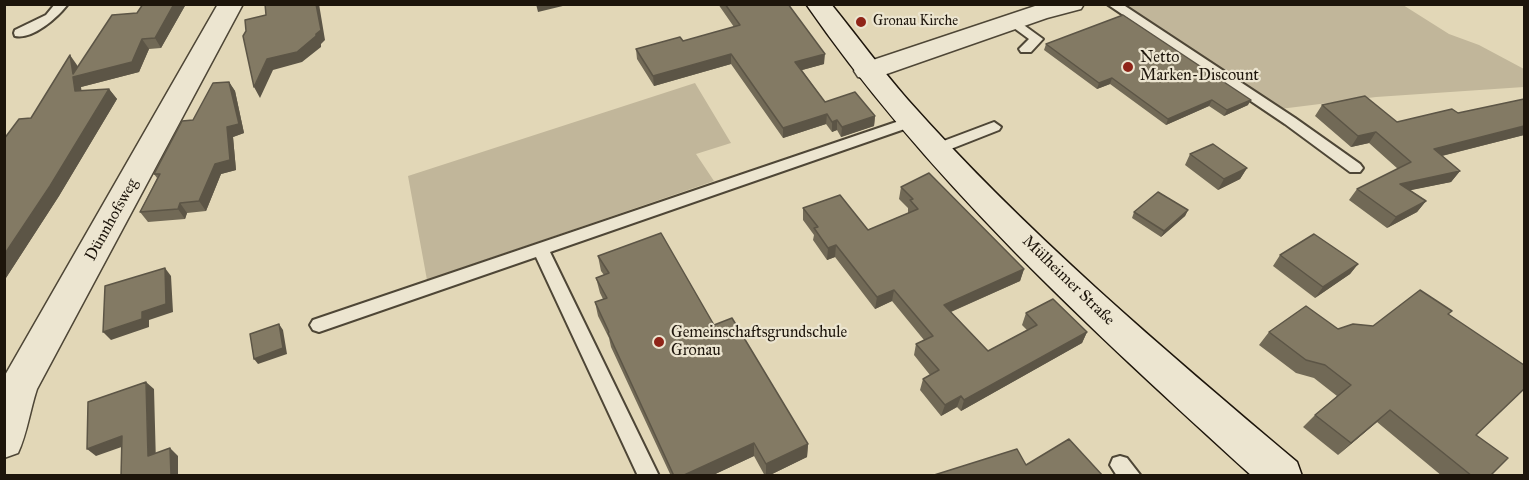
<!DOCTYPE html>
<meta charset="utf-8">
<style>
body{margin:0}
#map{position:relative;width:1529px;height:480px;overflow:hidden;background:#e2d7b7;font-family:"IM FELL Great Primer",serif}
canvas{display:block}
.frame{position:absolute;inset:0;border:6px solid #1d150b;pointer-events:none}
</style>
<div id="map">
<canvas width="1529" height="480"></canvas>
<div class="frame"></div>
</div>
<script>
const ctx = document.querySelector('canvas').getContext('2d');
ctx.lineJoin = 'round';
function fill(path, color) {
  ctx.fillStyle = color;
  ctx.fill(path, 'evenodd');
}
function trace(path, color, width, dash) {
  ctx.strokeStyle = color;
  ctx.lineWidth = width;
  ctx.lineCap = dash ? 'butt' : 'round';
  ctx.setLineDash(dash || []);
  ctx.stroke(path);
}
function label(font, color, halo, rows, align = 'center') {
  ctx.font = font + ' "IM FELL Great Primer",serif';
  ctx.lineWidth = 4.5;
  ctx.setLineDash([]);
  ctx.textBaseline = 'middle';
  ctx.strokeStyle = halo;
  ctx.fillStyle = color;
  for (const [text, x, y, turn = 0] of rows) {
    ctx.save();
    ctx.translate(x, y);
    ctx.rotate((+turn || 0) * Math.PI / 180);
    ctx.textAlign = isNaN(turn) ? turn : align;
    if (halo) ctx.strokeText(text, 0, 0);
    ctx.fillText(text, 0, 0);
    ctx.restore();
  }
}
const green = new Path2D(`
 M1122,5H1403L1449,34L1479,45L1524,69V87L1376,97L1280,109Z
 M695,83L731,143L696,154L714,181L427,280L408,176Z`);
const service = new Path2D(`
 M55,4H68C58,17 33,40 15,36L14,33L15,30L46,15Z
 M1107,4H1122L1295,118L1360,164L1363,168L1360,172H1350L1285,124Z
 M1014,18L1043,39L1031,52H1021L1019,49L1029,39L1010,25L1008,22L1010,19Z
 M911,117L916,119L918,122L916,125L550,252L659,476H638L536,257L319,332L313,330L310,325L313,320Z
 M994,122L1001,127L999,130L938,154L931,149L933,145Z
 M1120,456L1127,458L1141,476H1117L1110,465L1113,458Z`);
const minor = new Path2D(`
 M218,4H243L37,389C30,410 27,434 18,453L4,458V377Z
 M1041,4H1084L1081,9L1047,18L878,77L868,79L858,77L854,71L858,65Z`);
const secondary = new Path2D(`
 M806,4H831C857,36 881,69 908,100C1025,232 1162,348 1297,462L1302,476H1252C1093,331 929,182 806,4Z`);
const wall = new Path2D(`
 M143,4H186L161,48L149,49L139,72L81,87V91L109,89L117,99L59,196L4,281V139L31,118L77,65L78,67L137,13Z
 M718,4H788L824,64L802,70L825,102L875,116L874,126L841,137L837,130L832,132L826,124L783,138L731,64L654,86L637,59L636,49L683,41L734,27Z
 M1046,44L1248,105L1224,116L1209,106L1166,125L1110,84L1097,89L1044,50Z
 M229,82L235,91L244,133L233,137L236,170L221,174L206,211L187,213L185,219L148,222L140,212L157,178L154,174L193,120Z
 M1322,105L1397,122L1458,113L1524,135L1442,156L1460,171L1451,182L1410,190L1426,201L1417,212L1387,228L1349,200L1357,189L1398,169L1369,143L1351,147L1315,116Z
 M1190,154L1247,168L1240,179L1218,190L1185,165Z
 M901,187L1024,269L1020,281L951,312L988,351L1027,330L1022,325L1026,313L1087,332L1082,343L961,411L957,407L941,416L920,390L923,379L930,375L914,355L916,344L924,340L892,301L875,309L835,257L827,260L813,240L814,235L803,220V208L868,230L908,213V208L899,199Z
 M1188,210L1185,216L1161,237L1132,218L1134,212Z
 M1280,255L1358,264L1350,274L1315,298L1273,266Z
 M598,256L714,325L808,444L807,457L768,476H765L754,456L711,476H671L611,347L609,338L598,316L595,302L603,299L600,293L596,278L604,275L601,271Z
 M1449,315L1476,435L1490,476H1442L1377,422L1338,455L1303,427L1315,415L1337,396L1314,378L1296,373L1259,345L1269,332L1338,329L1373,326Z`);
const shadedWall = new Path2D(`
 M174,4H186L161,48L155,38Z
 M316,4H319L325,40L321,44V47L302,62L273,70L260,98L254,87L267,59L316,34Z
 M536,4H571L538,12Z
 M142,39L149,49L139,72L81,87L83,101L75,91L70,55L77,65L79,75Z
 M731,54V64L654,86L653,76Z
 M825,54L824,64L795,72V62Z
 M1112,78L1110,84L1097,89L1099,83Z
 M229,82L235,91L244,133L233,137L236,170L221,174L206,211L199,201L215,164L227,127Z
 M109,89L117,99L59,196L4,281V255Z
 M1212,100L1209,106L1166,125L1168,119Z
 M1251,100L1248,105L1224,116L1227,110Z
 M827,114L826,124L783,138V128Z
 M875,116L874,126L841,137L842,127Z
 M837,120V130L832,132V122Z
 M1524,126V135L1425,160L1434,149Z
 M1376,132L1369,143L1351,147L1358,136Z
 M1247,168L1240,179L1218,190L1224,179Z
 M1460,171L1451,182L1392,194L1400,184Z
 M1426,201L1417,212L1387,228L1396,217Z
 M180,203L187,213L185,219L178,209Z
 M1188,210L1185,216L1161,237L1164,231Z
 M836,245L835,257L827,260L828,248Z
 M1358,264L1350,274L1315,298L1323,287Z
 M165,268L171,276L173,312L149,320V327L111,340L103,332L142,312Z
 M1024,269L1020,281L941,316L944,305Z
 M894,290L892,301L875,309L877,297Z
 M279,324L283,330L287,354L258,364L254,359Z
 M1087,332L1082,343L961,411L964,400Z
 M146,382L154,389L156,464L148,456Z
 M961,396L957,407L941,416L945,405Z
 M1390,410L1377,422L1338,455L1351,443Z
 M122,436L130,444L96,456L87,449Z
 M754,443V456L711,476H682Z
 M808,444L807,457L768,476H766V464Z
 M170,448L178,456V476H171Z`);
const building = new Path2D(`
 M143,4H174L155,38L142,39L132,62L73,77L75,91L109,89L50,186L4,255V139L19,119L31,118L70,55L73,74L112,15L137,13Z
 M265,4H316L321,30L316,34V36L297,52L267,59L254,87L243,36L246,31L245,20L266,15Z
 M725,4H788L825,54L795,62L825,102L855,92L875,116L842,127L837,120L832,122L827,114L783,128L731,54L653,76L636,49L680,37L683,41L740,25Z
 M1123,15L1251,100L1227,110L1212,100L1168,119L1112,78L1099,83L1046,44Z
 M229,82L239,124L227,127L230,160L215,164L199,201L180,203L178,209L140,212L160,174H154L182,121L193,120L213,83Z
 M1365,96L1397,122L1452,109L1458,113L1524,99V126L1434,149L1460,171L1400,184L1426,201L1396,217L1357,189L1411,162L1376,132L1358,136L1322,105Z
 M1213,144L1247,168L1224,179L1190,154Z
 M929,173L1024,269L944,305L988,351L1037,325L1026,313L1053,299L1087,332L964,400L961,396L945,405L923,379L939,370L916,344L933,336L894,290L877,297L836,245L828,248L814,228L818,227L803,208L840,195L868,230L918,209L910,200L913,199L901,187Z
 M1158,192L1188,210L1164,231L1134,212Z
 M661,233L714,325L732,318L808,444L766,464L754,443L682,476H674L608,333L609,332L595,302L607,298L596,278L609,273L598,256Z
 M1314,234L1358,264L1323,287L1280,255Z
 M165,268L166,304L142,312V319L103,332L105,286Z
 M1420,290L1452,311L1448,314L1524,365V389L1476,435L1508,458L1490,476H1472L1390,410L1351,443L1315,415L1351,385L1325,365L1306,360L1269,332L1306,306L1338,329L1353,324L1373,326Z
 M279,324L283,348L254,359L250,334Z
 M146,382L148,456L170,448L171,476H121L122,436L87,449L88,402Z
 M1069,439L1103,476H931L1017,449L1026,465Z`);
const markers = [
 [861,22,6,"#8f2418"],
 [1128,67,6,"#8f2418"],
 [659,342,6,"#8f2418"]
];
const farPoinames = [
 ["Gronau Kirche",873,22]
];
const poiNames = [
 ["Netto",1140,58],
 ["Marken-Discount",1140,76],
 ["Gemeinschaftsgrundschule",671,333],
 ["Gronau",671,351]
];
const streetNames = [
 ["Dünnhofsweg",112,220,-61],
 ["Mülheimer Straße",1068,281,44]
];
fill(green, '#c1b69a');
trace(service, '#4e4636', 4);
trace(minor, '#4e4636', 3);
trace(secondary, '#1d150b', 3);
fill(service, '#ece5d0');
fill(minor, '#ece5d0');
fill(secondary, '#ece5d0');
fill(wall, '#716956');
fill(shadedWall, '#5c5546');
fill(building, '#837a64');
trace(building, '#5c5546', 1.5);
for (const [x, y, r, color] of markers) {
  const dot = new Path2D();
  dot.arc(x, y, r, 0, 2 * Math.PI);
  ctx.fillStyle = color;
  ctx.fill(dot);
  trace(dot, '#ece5d0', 2);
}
label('14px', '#1d150b', '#ece5d0', farPoinames, 'left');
label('16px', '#1d150b', '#ece5d0', poiNames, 'left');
label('16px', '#1d150b', '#ece5d0', streetNames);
</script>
